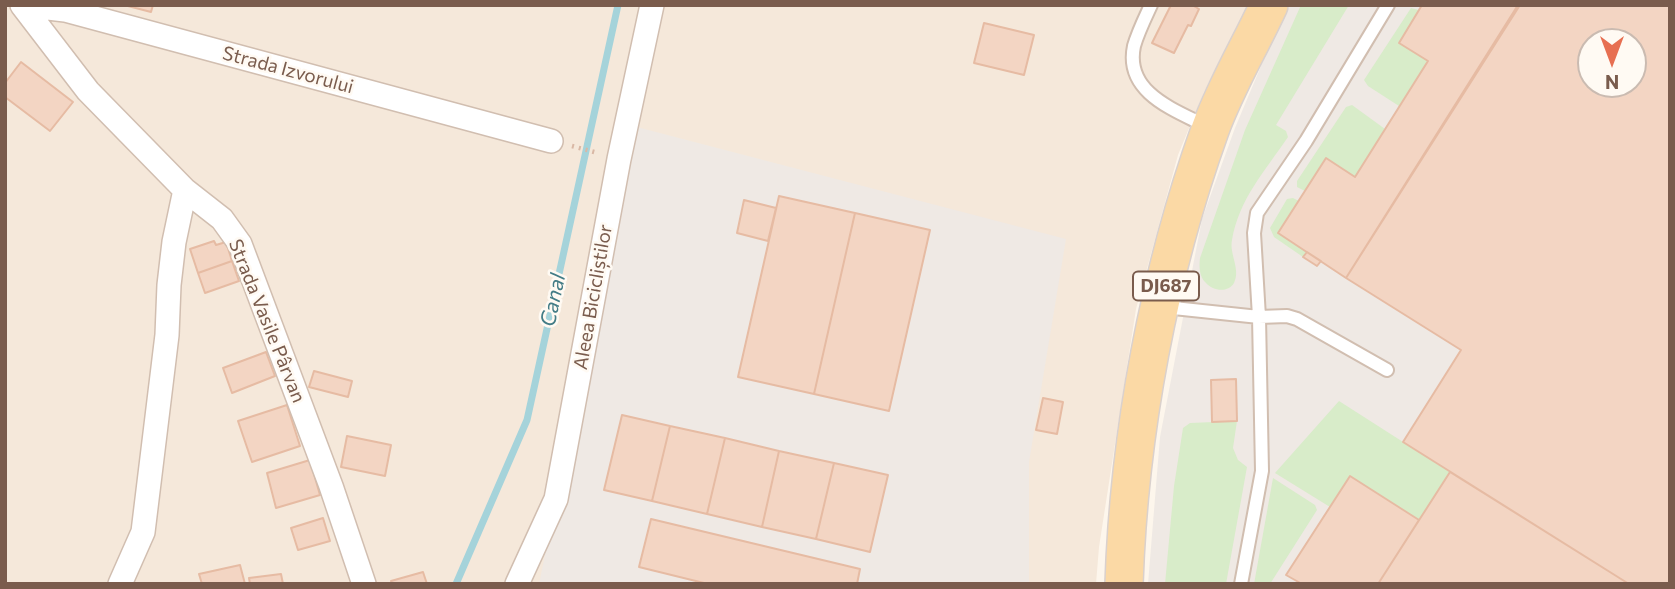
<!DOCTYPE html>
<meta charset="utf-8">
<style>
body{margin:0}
#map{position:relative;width:1675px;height:589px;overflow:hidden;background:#fdf6ec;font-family:Commissioner,sans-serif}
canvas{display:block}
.frame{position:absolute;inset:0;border:7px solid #7a5c4d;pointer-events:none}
.north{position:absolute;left:1577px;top:28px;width:70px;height:70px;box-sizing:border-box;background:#fffaf3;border:2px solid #cabbb1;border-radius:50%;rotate:180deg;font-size:19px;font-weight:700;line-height:28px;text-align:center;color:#7a5c4d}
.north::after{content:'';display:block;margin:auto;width:24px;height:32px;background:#e76f51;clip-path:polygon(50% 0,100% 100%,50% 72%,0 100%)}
</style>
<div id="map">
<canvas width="1675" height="589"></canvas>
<div class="frame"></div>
<div class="north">N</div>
</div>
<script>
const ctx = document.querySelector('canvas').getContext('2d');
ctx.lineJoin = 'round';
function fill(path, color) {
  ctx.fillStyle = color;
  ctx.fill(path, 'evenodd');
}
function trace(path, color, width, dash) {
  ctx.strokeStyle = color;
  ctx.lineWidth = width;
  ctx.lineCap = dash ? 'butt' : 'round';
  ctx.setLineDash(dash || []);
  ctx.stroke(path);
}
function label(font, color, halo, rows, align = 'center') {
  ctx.font = font + ' Commissioner,sans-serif';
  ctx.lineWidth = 5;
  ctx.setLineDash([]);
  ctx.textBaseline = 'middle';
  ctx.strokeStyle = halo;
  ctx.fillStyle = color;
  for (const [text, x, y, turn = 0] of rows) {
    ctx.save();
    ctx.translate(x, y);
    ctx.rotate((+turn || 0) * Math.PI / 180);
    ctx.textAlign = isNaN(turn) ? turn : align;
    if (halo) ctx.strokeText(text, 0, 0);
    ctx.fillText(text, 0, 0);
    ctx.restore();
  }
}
const residential = new Path2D(`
 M5,5H1248L1204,92L1178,155L1136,309L1099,547L1096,584H5Z`);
const industrial = new Path2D(`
 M1290,5H1670V584H1148L1160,437L1202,219L1235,128L1274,35ZM1591,42H1633V84H1591Z
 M633,126L1066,239L1029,462V584H539Z`);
const green = new Path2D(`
 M1301,5H1349L1276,125L1286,131L1288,137C1265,171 1239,199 1232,240C1229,254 1241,269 1234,283C1228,293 1213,291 1206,283C1199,277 1199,266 1200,258L1245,130Z
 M1411,8L1419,10L1399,43L1428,61L1399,106L1368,86L1364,80Z
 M1352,105L1385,129L1355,177L1326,158L1305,191L1297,187V181L1346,107Z
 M1293,198L1299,201L1307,252L1303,257L1274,237L1270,228L1287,199Z
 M1339,401L1450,472L1419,520L1350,476L1330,507L1275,473Z
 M1237,421L1233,448L1238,460L1247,467L1226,584H1165L1174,486L1183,428L1190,423Z
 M1273,478L1315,505L1317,510L1270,584H1254Z`);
const stream = new Path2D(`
 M456,584L527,420L618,5`);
const building = new Path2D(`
 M124,5H153L151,12Z
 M1171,5H1192L1199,9L1191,26L1188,25L1174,53L1152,43Z
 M1422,5H1520L1346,278L1278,233L1326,158L1355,177L1428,61L1399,43Z
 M1518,5H1670V584H1629L1403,442L1461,350L1346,278ZM1591,42H1633V84H1591Z
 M984,23L1034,35L1024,75L974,63Z
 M21,62L73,102L50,131L5,97V83Z
 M779,196L855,213L814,394L738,377Z
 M744,200L776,208L768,241L737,233Z
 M855,213L930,230L889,411L814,394Z
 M214,241L216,245L226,242L232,261L198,273L190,249Z
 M1307,252L1321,261L1317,266L1303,257Z
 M232,261L239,281L205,293L198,273Z
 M266,352L275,376L232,393L223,368Z
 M314,371L352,381L348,397L309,387Z
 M1236,379L1237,421L1212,422L1211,380Z
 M1043,398L1063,402L1057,434L1036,430Z
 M287,405L300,446L252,462L238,421Z
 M622,415L670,426L652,501L604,490Z
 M670,426L725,438L707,514L652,501Z
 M347,436L391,445L385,476L341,467Z
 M725,438L779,451L762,527L707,514Z
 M779,451L834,463L816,539L762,527Z
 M310,460L320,495L276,508L267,473Z
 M834,463L888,475L870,552L816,539Z
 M1450,472L1629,584H1378Z
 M1350,476L1419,520L1378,584H1302L1286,575Z
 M323,518L330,541L298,550L291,528Z
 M651,519L860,569L857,584H708L639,567Z
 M240,565L245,584H202L199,574Z
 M423,572L427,584H392L391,581Z
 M281,574L283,584H250L249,578Z`);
const path = new Path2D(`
 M572,146L598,153`);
const lane = new Path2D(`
 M1151,5C1145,18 1138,32 1134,46C1124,93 1175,110 1208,127
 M1164,307L1259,317L1287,316L1297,319L1387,370
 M1241,584L1262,471L1259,317L1254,233L1257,213L1306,141L1388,5`);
const street = new Path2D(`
 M22,5L88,91L185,190L222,219L240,244L331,486L364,584
 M23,5L65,10L551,141
 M120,584L143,532L167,335L169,285L174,242L185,190
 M517,584L556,499L619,159L652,5`);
const primary = new Path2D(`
 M1124,584C1129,433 1159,272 1210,130C1225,88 1250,46 1269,5`);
const shields = [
 [1166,286,66]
];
const shieldNames = [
 ["DJ687",1166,286]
];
const streetNames = [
 ["Strada Izvorului",288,70,15],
 ["Aleea Bicicliștilor",593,297,-80],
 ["Strada Vasile Pârvan",267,321,68]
];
const waterNames = [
 ["Canal",553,300,-78]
];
fill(residential, '#f5e8da');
fill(industrial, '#efe9e4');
fill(green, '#d8ecc9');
trace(stream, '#a5d3da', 7);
fill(building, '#f3d5c3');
trace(building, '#e6bba3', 2);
trace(lane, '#d1beb0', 16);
trace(street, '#d1beb0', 26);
trace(primary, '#dad1cd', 40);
trace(path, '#d9b8a5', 4.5, [2, 5]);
trace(lane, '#fff', 12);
trace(street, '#fff', 23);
trace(primary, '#fbd9a5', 37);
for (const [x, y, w] of shields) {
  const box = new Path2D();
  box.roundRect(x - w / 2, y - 14.5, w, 29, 5);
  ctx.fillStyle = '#fffaf3';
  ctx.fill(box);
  trace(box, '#7a5c4d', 2);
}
label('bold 18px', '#7a5c4d', null, shieldNames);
label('19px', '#7a5c4d', '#fffaf3', streetNames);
label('italic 21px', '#437c86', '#fffaf3', waterNames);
</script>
